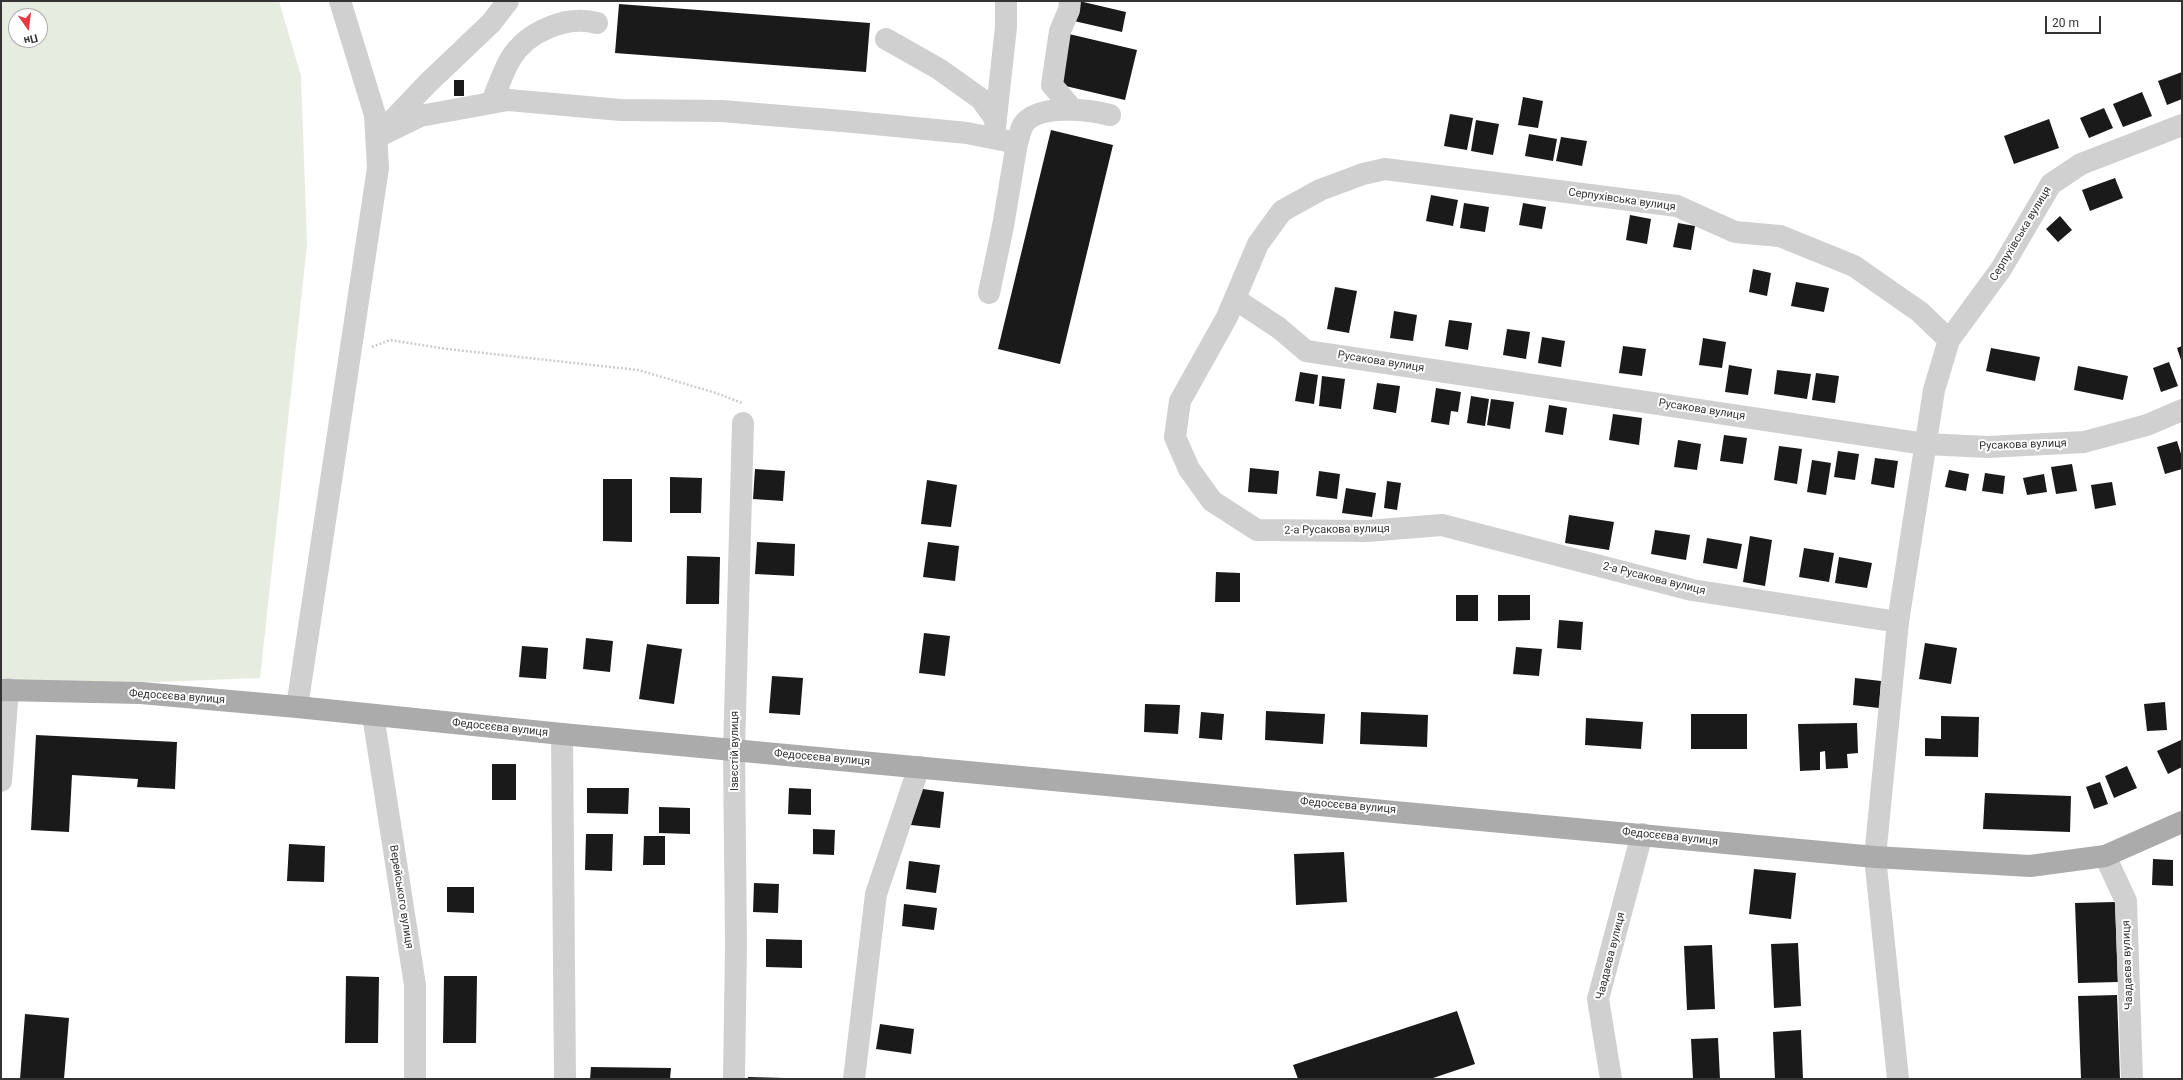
<!DOCTYPE html>
<meta charset="utf-8">
<style>
body{margin:0}
#map{position:relative;width:2183px;height:1080px;overflow:hidden;background:#fff;font-family:Roboto,sans-serif}
canvas{display:block}
.frame{position:absolute;inset:0;border:2px solid #333;pointer-events:none}
.north{position:absolute;left:8px;top:8px;width:40px;height:40px;box-sizing:border-box;background:#fff;border:1px solid #adadad;border-radius:50%;rotate:166deg;font-size:11px;font-weight:700;line-height:16px;text-align:center;color:#333}
.north::after{content:'';display:block;margin:auto;width:14px;height:18px;background:#e63946;clip-path:polygon(50% 0,100% 100%,50% 72%,0 100%)}
.scale{position:absolute;left:2045px;top:16px;width:56px;height:18px;box-sizing:border-box;border:2px solid #333;border-top:0;padding-left:5px;font-size:12px;line-height:14px;white-space:nowrap;color:#333;-webkit-text-stroke:3px #fff;paint-order:stroke}
</style>
<div id="map">
<canvas width="2183" height="1080"></canvas>
<div class="frame"></div>
<div class="north">Пн</div>
<div class="scale">20 m</div>
</div>
<script>
const ctx = document.querySelector('canvas').getContext('2d');
ctx.lineJoin = 'round';
function fill(path, color) {
  ctx.fillStyle = color;
  ctx.fill(path, 'evenodd');
}
function trace(path, color, width, dash) {
  ctx.strokeStyle = color;
  ctx.lineWidth = width;
  ctx.lineCap = dash ? 'butt' : 'round';
  ctx.setLineDash(dash || []);
  ctx.stroke(path);
}
function label(font, color, halo, rows, align = 'center') {
  ctx.font = font + ' Roboto,sans-serif';
  ctx.lineWidth = 4;
  ctx.setLineDash([]);
  ctx.textBaseline = 'middle';
  ctx.strokeStyle = halo;
  ctx.fillStyle = color;
  for (const [text, x, y, turn = 0] of rows) {
    ctx.save();
    ctx.translate(x, y);
    ctx.rotate((+turn || 0) * Math.PI / 180);
    ctx.textAlign = isNaN(turn) ? turn : align;
    if (halo) ctx.strokeText(text, 0, 0);
    ctx.fillText(text, 0, 0);
    ctx.restore();
  }
}
const green = new Path2D(`
 M1,1H279L301,76L307,245L260,678L1,688ZM16,16H40V40H16Z`);
const building = new Path2D(`
 M1079,1L1126,12L1122,32L1074,21Z
 M619,4L870,23L866,72L615,53Z
 M1069,34L1137,50L1125,100L1057,84Z
 M2182,72V99L2167,105L2158,81Z
 M454,80H464V96H454Z
 M2142,92L2152,116L2123,127L2113,104Z
 M1523,97L1543,101L1538,128L1518,125Z
 M2104,108L2113,128L2089,138L2080,118Z
 M1450,114L1473,118L1467,150L1444,146Z
 M2049,119L2059,148L2014,164L2004,136Z
 M1476,120L1499,124L1493,155L1471,151Z
 M1051,130L1113,145L1060,364L998,349Z
 M1529,134L1557,139L1553,161L1525,156Z
 M1561,137L1587,141L1582,166L1556,161Z
 M2115,178L2123,198L2090,211L2082,190Z
 M1431,195L1458,200L1453,226L1426,221Z
 M1464,203L1489,207L1485,232L1460,228Z
 M1523,203L1546,207L1542,229L1519,225Z
 M1630,215L1651,219L1647,244L1626,240Z
 M2060,216L2072,230L2058,242L2046,229Z
 M1678,223L1695,226L1691,250L1673,247Z
 M1753,269L1771,273L1767,296L1749,292Z
 M1796,282L1829,288L1824,312L1791,306Z
 M1335,287L1357,291L1349,333L1327,329Z
 M1394,311L1417,315L1413,341L1390,338Z
 M1449,320L1472,323L1468,350L1445,346Z
 M1507,329L1530,332L1526,359L1503,355Z
 M1542,337L1565,341L1561,367L1538,363Z
 M1703,338L1726,342L1722,368L1699,365Z
 M1623,346L1646,349L1642,376L1619,373Z
 M2182,346V363L2177,348Z
 M1991,348L2040,357L2035,381L1986,371Z
 M2169,362L2178,386L2161,392L2153,368Z
 M1729,365L1752,369L1748,395L1725,392Z
 M2078,366L2128,376L2123,400L2074,390Z
 M1777,370L1811,374L1807,399L1774,394Z
 M1300,372L1318,375L1314,404L1295,401Z
 M1816,373L1839,376L1835,403L1812,400Z
 M1322,376L1345,379L1341,409L1319,406Z
 M1377,383L1400,386L1396,413L1373,409Z
 M1436,388L1461,392L1458,412L1451,411L1449,425L1431,422Z
 M1471,396L1489,399L1485,426L1467,423Z
 M1491,399L1514,402L1510,429L1487,425Z
 M1549,405L1567,408L1563,435L1545,432Z
 M1613,414L1642,418L1639,445L1609,440Z
 M1724,435L1747,438L1743,464L1720,461Z
 M1678,440L1701,444L1697,470L1674,467Z
 M2177,441L2182,457V469L2165,474L2157,447Z
 M1779,446L1802,449L1797,484L1774,480Z
 M1838,451L1859,454L1855,480L1834,477Z
 M1875,458L1898,461L1894,488L1871,484Z
 M1812,460L1831,463L1826,495L1807,492Z
 M2072,464L2077,491L2056,494L2051,467Z
 M1250,468L1279,471L1277,494L1248,492Z
 M755,469L785,471L783,501L753,499Z
 M1949,470L1969,474L1966,491L1945,487Z
 M1319,471L1340,474L1337,499L1316,496Z
 M1985,473L2005,476L2003,494L1982,491Z
 M2044,474L2047,492L2027,495L2023,478Z
 M670,477L702,478L701,513H670Z
 M603,479H632V542L603,541Z
 M927,480L957,485L951,527L921,524Z
 M1387,481L1401,483L1397,510L1384,508Z
 M2112,482L2116,505L2095,509L2091,485Z
 M1346,488L1376,493L1372,517L1342,513Z
 M1569,515L1614,522L1609,550L1565,543Z
 M1655,530L1690,535L1686,560L1651,554Z
 M1750,536L1772,540L1765,586L1743,582Z
 M1707,538L1742,544L1737,569L1703,563Z
 M757,542L795,544L794,576L755,574Z
 M928,542L959,546L955,581L923,577Z
 M1804,548L1834,553L1829,582L1799,577Z
 M687,556L720,557L719,604H686Z
 M1839,557L1872,563L1867,588L1835,583Z
 M1216,572L1240,573V602H1215Z
 M1456,595H1478V621H1456Z
 M1498,595H1530V620L1498,621Z
 M1559,620L1583,622L1581,650L1557,648Z
 M924,633L950,636L945,676L919,673Z
 M586,638L613,641L610,672L583,669Z
 M1925,643L1957,648L1951,684L1919,679Z
 M647,644L682,649L674,704L639,699Z
 M522,646L548,648L546,679L519,677Z
 M1516,647L1542,649L1539,676L1513,674Z
 M772,676L803,678L800,715L769,713Z
 M1855,678L1881,681L1879,708L1853,705Z
 M2165,702L2167,730L2147,731L2144,704Z
 M1145,704L1180,705L1178,734L1144,732Z
 M1266,711L1325,714L1323,744L1265,740Z
 M1201,712L1224,714L1222,740L1199,738Z
 M1361,712L1428,715L1427,747L1360,744Z
 M1691,714H1747V749H1691Z
 M1941,716L1979,717L1978,757L1925,756V738L1941,739Z
 M1586,718L1643,722L1641,749L1585,745Z
 M1857,723L1858,753L1847,754L1848,768L1826,769L1825,751L1820,752V770L1800,771L1798,724Z
 M36,735L177,742L175,789L137,787L138,779L72,775L69,832L31,830Z
 M2181,740L2182,767L2168,774L2157,751Z
 M492,764H516V800H492Z
 M2127,766L2137,788L2114,798L2105,776Z
 M2100,782L2108,804L2094,809L2086,787Z
 M587,788H629L628,814L587,813Z
 M789,788L811,789V815L788,814Z
 M916,788L944,792L940,828L911,825Z
 M1985,793L2071,796L2070,832L1983,829Z
 M659,807L690,808V834L659,833Z
 M813,829L835,830L834,855L813,854Z
 M586,834H613L612,871L585,870Z
 M644,836H665V865H643Z
 M289,844L325,846L324,882L287,881Z
 M1344,852L1347,902L1296,905L1294,854Z
 M2153,859L2173,860V886L2152,885Z
 M909,861L940,865L936,893L906,889Z
 M1754,869L1796,873L1791,919L1749,914Z
 M754,883L779,884L778,913L753,912Z
 M447,887H474V913L447,912Z
 M2115,902L2118,982L2078,983L2075,903Z
 M904,904L937,908L934,930L902,926Z
 M766,939L802,940V968L766,967Z
 M1798,943L1801,1006L1774,1008L1771,944Z
 M1712,945L1715,1009L1687,1010L1684,946Z
 M346,976L379,977L378,1043H345Z
 M444,976H477L476,1043H443Z
 M2117,995L2120,1079H2081L2078,996Z
 M1457,1011L1475,1064L1430,1079H1298L1293,1065Z
 M25,1014L69,1018L64,1079H20Z
 M880,1024L914,1029L911,1054L876,1049Z
 M1801,1030L1803,1079H1775L1773,1032Z
 M1718,1038L1720,1079H1693L1691,1039Z
 M591,1067L671,1068L670,1079H590Z
 M748,1077L785,1078V1079H748Z`);
const path = new Path2D(`
 M372,347L390,340L447,349L638,370L716,393L742,403`);
const minor = new Path2D(`
 M1070,1L1069,10L1060,31L1052,85L1073,110
 M886,39L939,69L981,99L996,120
 M491,103C498,88 503,71 511,58C528,31 567,15 597,23
 M387,126L427,84L491,23L508,1
 M995,127L1006,27V1
 M377,137L420,116L508,100L621,110L722,111L854,122L967,133L1017,143L1003,226L989,293
 M1017,143C1019,138 1020,130 1023,125C1037,103 1090,110 1110,115
 M1235,299L1279,328L1306,351L1925,444L1988,447L2084,442L2147,425L2182,410
 M1898,622L1692,590L1442,525L1367,531L1257,530L1212,501L1189,469L1175,437L1180,401L1227,317L1258,244L1282,211L1320,190L1363,174L1385,169L1677,206L1735,232L1780,236L1854,266L1920,312L1949,340L2001,269L2051,184L2081,164L2182,125
 M297,707L378,168L375,115L340,1
 M373,715L415,985V1079
 M562,734L565,1079
 M1,781L8,689
 M2105,856L2126,901L2132,1079
 M734,1079L736,945L734,750L743,423
 M854,1079L876,894L919,767
 M1611,1079L1598,999L1642,834
 M1898,1079L1875,857L1898,622L1934,390L1949,340`);
const major = new Path2D(`
 M1,690L141,693L297,707L562,734L1875,857L2030,866L2105,856L2182,822`);
const streetNames = [
 ["Серпухівська вулиця",1622,200,8],
 ["Серпухівська вулиця",2021,234,-59],
 ["Русакова вулиця",1381,362,9],
 ["Русакова вулиця",1702,410,9],
 ["Русакова вулиця",2023,445,-2],
 ["2-а Русакова вулиця",1337,530,-1],
 ["2-а Русакова вулиця",1654,579,14],
 ["Федосєєва вулиця",177,697,4],
 ["Федосєєва вулиця",500,728,6],
 ["Ізвєстій вулиця",735,751,-90],
 ["Федосєєва вулиця",822,758,5],
 ["Федосєєва вулиця",1348,806,5],
 ["Федосєєва вулиця",1670,837,6],
 ["Верейського вулиця",401,897,81],
 ["Чаадаєва вулиця",1611,956,-76],
 ["Чаадаєва вулиця",2128,965,-92]
];
fill(green, '#e6ecdf');
fill(building, '#1a1a1a');
trace(path, '#cdcdcd', 2.5, [2, 2]);
trace(minor, '#d0d0d0', 22);
trace(major, '#ababab', 22);
label('11px', '#333', '#fff', streetNames);
</script>
